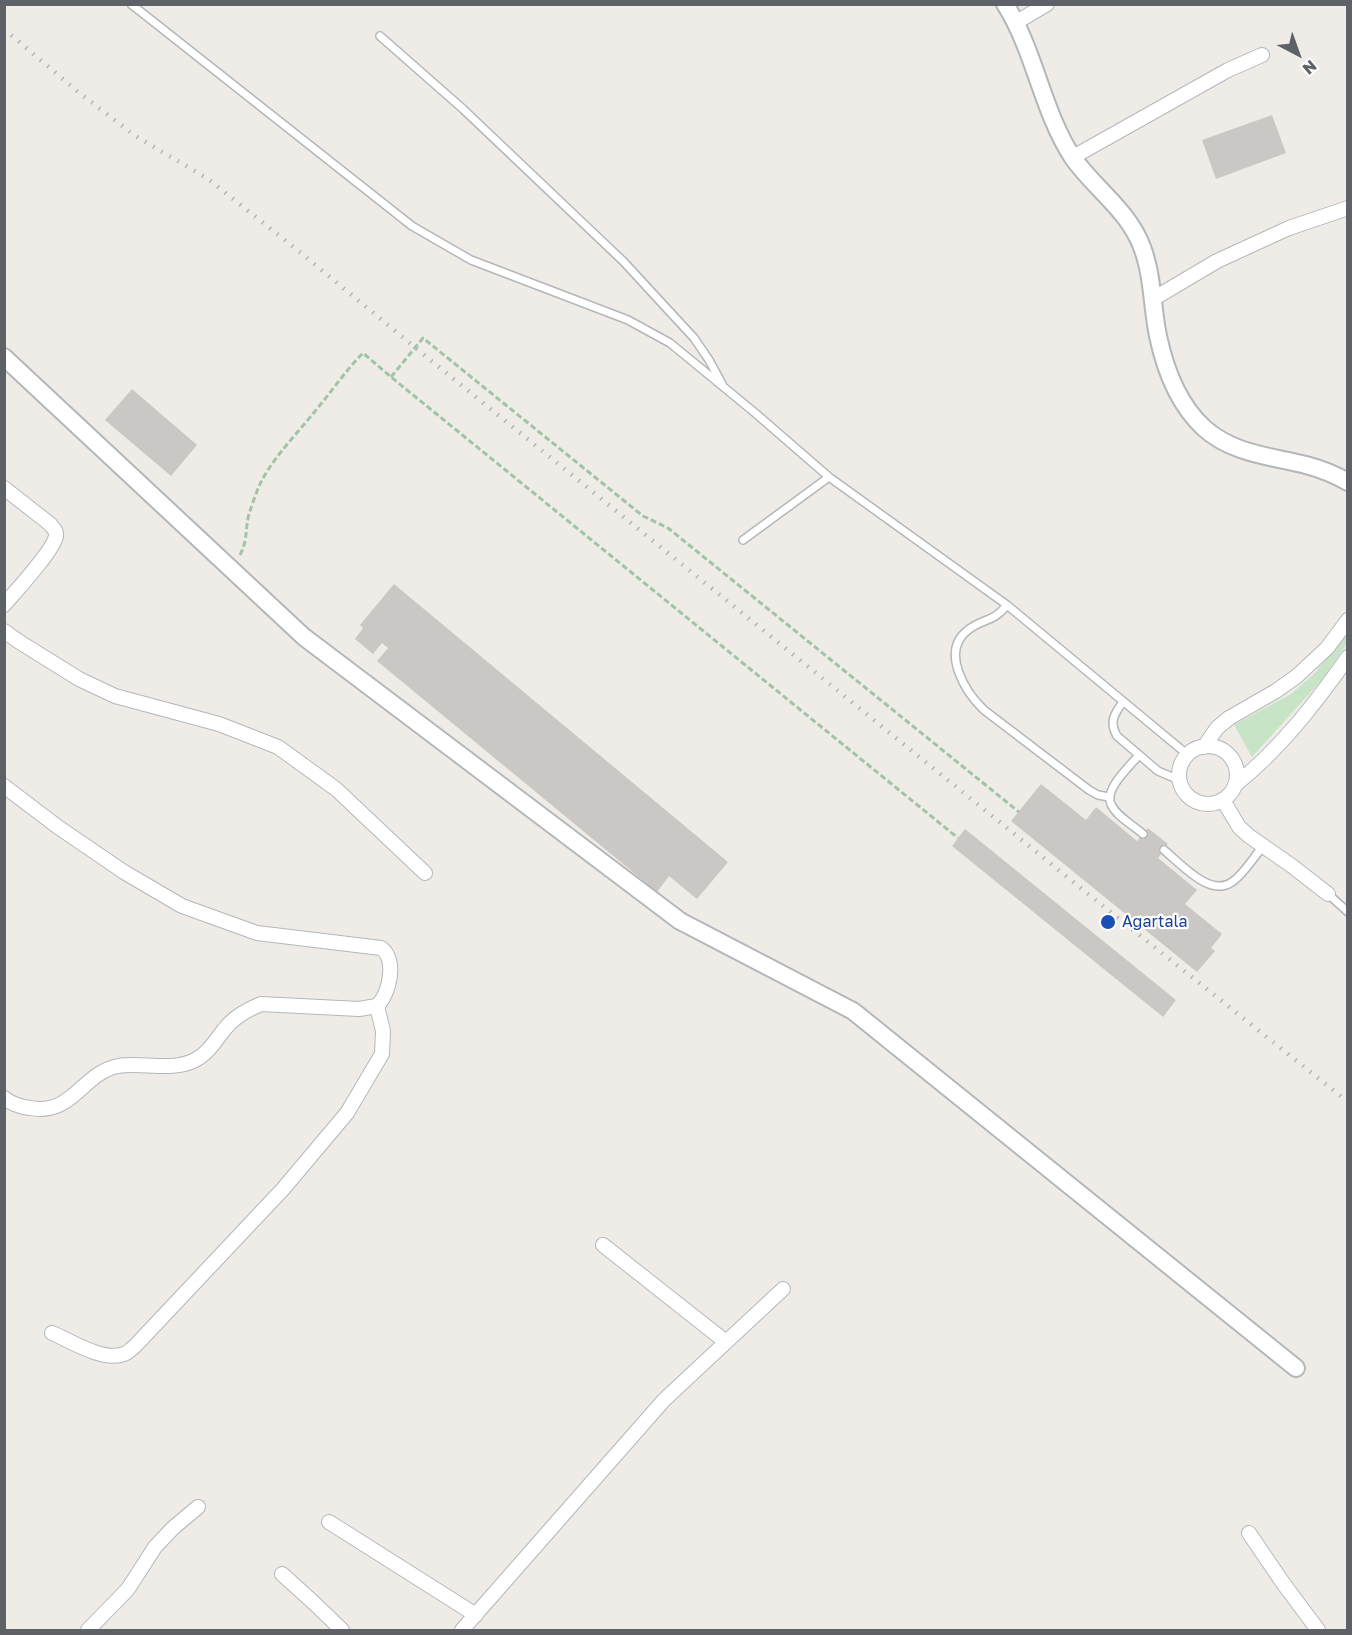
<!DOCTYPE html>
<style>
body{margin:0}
#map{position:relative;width:1352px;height:1635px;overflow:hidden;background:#efece7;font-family:"Golos Text",sans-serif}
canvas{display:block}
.frame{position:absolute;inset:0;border:6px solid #5e6266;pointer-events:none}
.north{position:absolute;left:1268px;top:24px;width:60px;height:60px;-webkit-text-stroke:4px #fff;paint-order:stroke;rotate:139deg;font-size:16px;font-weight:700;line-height:24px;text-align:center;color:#5e6266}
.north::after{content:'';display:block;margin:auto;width:21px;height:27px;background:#5e6266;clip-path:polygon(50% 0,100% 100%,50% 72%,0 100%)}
</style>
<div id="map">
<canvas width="1352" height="1635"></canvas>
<div class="frame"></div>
<div class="north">N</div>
</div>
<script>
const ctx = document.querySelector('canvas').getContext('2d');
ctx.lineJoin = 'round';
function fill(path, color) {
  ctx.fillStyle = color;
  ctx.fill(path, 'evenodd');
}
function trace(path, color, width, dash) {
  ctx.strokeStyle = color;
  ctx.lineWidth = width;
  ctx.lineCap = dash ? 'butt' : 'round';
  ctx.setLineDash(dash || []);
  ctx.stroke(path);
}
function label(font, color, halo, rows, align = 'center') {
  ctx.font = font + ' "Golos Text",sans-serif';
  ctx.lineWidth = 4.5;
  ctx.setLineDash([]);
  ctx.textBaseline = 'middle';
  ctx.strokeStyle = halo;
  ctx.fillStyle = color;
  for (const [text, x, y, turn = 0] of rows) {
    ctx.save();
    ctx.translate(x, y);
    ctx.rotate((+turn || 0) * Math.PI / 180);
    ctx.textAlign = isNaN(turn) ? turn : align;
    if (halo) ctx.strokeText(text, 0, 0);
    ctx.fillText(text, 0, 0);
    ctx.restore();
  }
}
const green = new Path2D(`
 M1347,632V644L1320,682L1252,757L1234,725L1291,694L1314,674Z`);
const building = new Path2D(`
 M1272,115L1286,153L1216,179L1202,140Z
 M132,389L197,445L171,476L105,420Z
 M394,584L728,862L697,899L669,876L657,892L377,661L388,648L382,643L373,654L355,639L363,628L360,625Z
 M1041,784L1086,820L1096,807L1137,841L1148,828L1168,844L1158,858L1197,890L1185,904L1222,934L1211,948L1215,951L1197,972L1011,821Z
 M965,829L1176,1000L1163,1017L952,846Z`);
const path = new Path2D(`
 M391,377L423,338L643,516L668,528L1019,812
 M240,555C248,540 245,529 249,514C252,505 256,493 260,484C274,456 297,434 316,410C332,391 346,370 363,353L391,377L958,838`);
const service = new Path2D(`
 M131,4L412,226L471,260L628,320L670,343L754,412L829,477L1007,605L1188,755
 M380,36L463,109L623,261L694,338L709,360L722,384
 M743,540L829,477
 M1007,605C993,623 983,618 968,630C940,651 965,692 984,710L1089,790L1098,795L1109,797
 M1123,702C1114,714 1109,722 1117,736L1158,771L1179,780
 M1139,755C1130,766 1104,789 1111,804C1116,816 1133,825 1143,834
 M1164,850C1180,863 1210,898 1232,882C1243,875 1254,857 1263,846
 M1328,894L1348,912`);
const minor = new Path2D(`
 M1015,23L1047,4
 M1073,157L1228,70L1262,55
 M1153,299L1217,261L1289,228L1348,208
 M4,488L50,524C53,528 57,531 56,536C54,550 15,592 4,605
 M4,631L18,641L79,679L115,696L219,724L278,747L336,789L425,873
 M1179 775a29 29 0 1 1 58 0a29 29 0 1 1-58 0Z
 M1204,747L1217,728L1229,718L1276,691L1297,676L1327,648L1348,620
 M1235,785C1280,749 1315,704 1348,657
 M4,786L58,827L124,872L182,906L257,933L381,948C397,959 390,993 377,1006L359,1009L261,1004C249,1009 239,1014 230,1023C218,1035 211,1052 195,1060C172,1072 143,1062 118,1066C82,1073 73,1116 30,1108C21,1107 12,1104 4,1098
 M1223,800L1239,827L1249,836L1292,866L1328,894
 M603,1245L726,1342
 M52,1333C71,1341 103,1362 124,1354C128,1353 131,1349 135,1346L283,1189L347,1113L382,1054L383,1031L377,1006
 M329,1522L476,1615
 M1249,1533L1283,1583L1318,1630
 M282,1574L314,1603L342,1630
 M88,1630L128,1589L155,1547L173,1528L198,1507
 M462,1630L664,1400L783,1289`);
const tertiary = new Path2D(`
 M1005,4C1035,51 1042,111 1073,158C1095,189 1128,210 1142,247C1153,276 1152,307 1158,336C1165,369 1179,405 1204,428C1233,454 1270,456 1306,465C1321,469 1334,474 1348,482
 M4,357L304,637L680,921L853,1011L1296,1368`);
const rail = new Path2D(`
 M4,29L77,91L134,135L208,179L301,253L429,359L1103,906L1348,1102`);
const markers = [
 [1108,922,8,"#1a4fb4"]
];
const transitNames = [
 ["Agartala",1122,922]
];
fill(green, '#c8e4c6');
fill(building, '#cbc7c4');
trace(service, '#b4b7ba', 10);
trace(minor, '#b4b7ba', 16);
trace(tertiary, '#b4b7ba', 20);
trace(path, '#9fc5a6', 3, [6, 3]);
trace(service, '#fff', 7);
trace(minor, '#fff', 14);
trace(tertiary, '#fff', 16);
trace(rail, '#b4b5b6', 4.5, [1.5, 8]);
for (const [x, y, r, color] of markers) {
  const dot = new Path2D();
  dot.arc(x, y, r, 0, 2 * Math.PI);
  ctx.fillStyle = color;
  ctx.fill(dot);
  trace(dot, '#fff', 2);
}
label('16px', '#164399', '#fff', transitNames, 'left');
</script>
